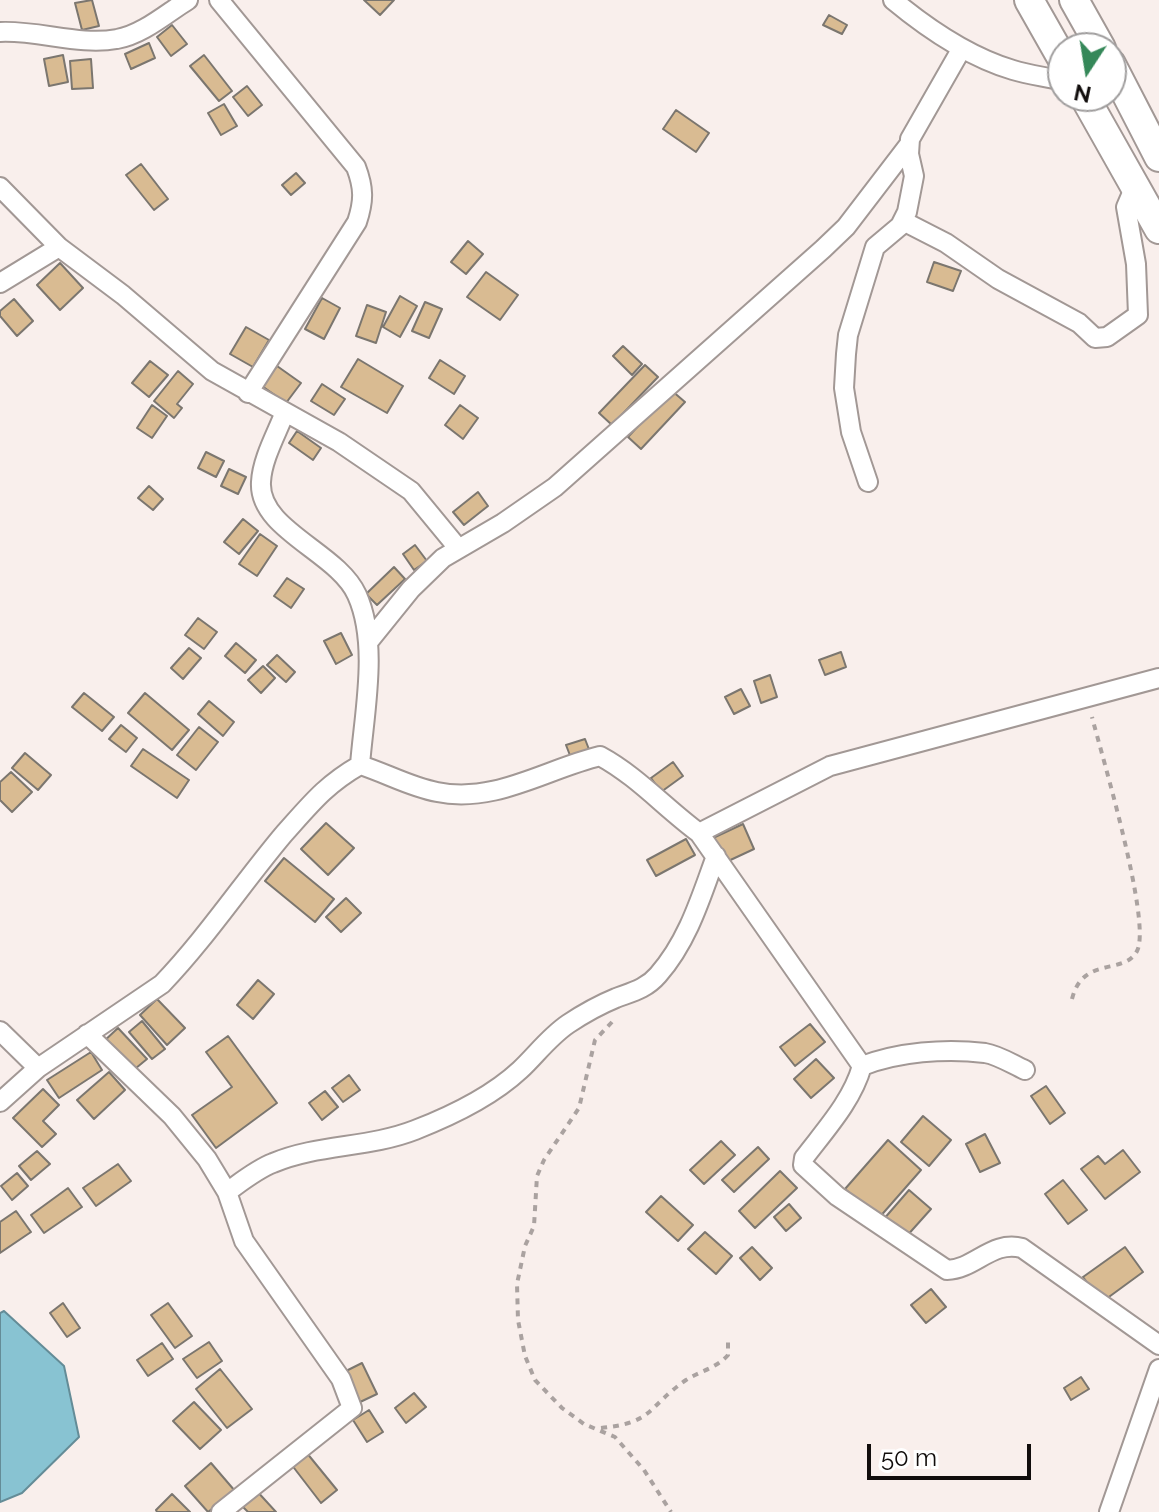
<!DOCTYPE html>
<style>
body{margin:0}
#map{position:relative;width:1159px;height:1512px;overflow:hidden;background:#f9efec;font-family:Raleway,sans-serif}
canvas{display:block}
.north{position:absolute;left:1047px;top:32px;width:80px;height:80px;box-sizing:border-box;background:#fff;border:2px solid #a09e9e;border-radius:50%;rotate:192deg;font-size:22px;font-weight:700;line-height:32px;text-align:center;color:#110d0c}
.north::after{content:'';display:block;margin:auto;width:28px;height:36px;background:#358859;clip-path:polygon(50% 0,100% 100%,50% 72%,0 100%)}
.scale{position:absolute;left:867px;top:1444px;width:164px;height:36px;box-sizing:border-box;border:4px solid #110d0c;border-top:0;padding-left:10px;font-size:24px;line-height:28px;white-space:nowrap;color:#110d0c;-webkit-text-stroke:6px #fff;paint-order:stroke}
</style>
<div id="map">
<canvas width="1159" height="1512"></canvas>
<div class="north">N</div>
<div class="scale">50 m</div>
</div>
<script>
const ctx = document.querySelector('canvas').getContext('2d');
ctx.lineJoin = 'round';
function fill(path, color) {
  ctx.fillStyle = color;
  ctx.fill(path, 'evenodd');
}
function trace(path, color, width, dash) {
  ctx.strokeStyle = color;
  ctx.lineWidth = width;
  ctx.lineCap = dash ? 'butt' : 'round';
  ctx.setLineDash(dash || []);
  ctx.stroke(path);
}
const water = new Path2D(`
 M4,1311L64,1366L79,1437L22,1493L0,1502V1313Z`);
const building = new Path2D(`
 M92,0L99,26L82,30L75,3Z
 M364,0H394L380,15Z
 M829,15L847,25L842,34L823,25Z
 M172,25L187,44L171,56L157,37Z
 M149,43L155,58L131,69L125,54Z
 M63,55L68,82L49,86L44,59Z
 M204,55L232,91L219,101L190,66Z
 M91,59L93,88L72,89L70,61Z
 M247,86L262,105L248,116L233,97Z
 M224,104L237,126L221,135L208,113Z
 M676,110L709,133L696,152L663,129Z
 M141,164L168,199L154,210L126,175Z
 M296,173L305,183L291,195L282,185Z
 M468,241L483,254L466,274L451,262Z
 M934,262L961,271L953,291L927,282Z
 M60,263L83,288L60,310L37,285Z
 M486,272L518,295L500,320L467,297Z
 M400,296L417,306L400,337L383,327Z
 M322,298L340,308L324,339L305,329Z
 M14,299L33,321L17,336L0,316V311Z
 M425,302L442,309L429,338L412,331Z
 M367,305L386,312L376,343L356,336Z
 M246,327L269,340L253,367L230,354Z
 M623,346L642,364L632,375L613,356Z
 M358,359L403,386L387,413L341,387Z
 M440,360L465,376L454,394L429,378Z
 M150,361L168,375L149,397L132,383Z
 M645,365L658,377L612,425L599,413Z
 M277,366L301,383L286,403L262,386Z
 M178,371L193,384L177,404L182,408L174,418L154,401Z
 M322,384L345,399L334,415L311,401Z
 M671,390L685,402L641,449L628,437Z
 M152,405L167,416L152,438L137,428Z
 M460,405L478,418L463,439L445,425Z
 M297,431L321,448L313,460L289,443Z
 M206,452L224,461L216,477L198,468Z
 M229,469L246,477L238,494L221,486Z
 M149,486L163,499L153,510L138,498Z
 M478,492L488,506L464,525L453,512Z
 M243,519L258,531L239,554L224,542Z
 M260,534L277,546L257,576L239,564Z
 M415,545L427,561L414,570L403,554Z
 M394,567L405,579L377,605L366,594Z
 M287,578L304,589L291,608L274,596Z
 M198,618L217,632L204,649L185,635Z
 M341,633L352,655L336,664L324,641Z
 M236,643L256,660L245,673L225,656Z
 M189,648L201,658L183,679L171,668Z
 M841,652L846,667L825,675L819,660Z
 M277,655L295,672L286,682L267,665Z
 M263,666L275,678L261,693L248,680Z
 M770,675L777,697L761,703L754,681Z
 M741,689L750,706L734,714L725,697Z
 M84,693L114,717L102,731L72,707Z
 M145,693L189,730L172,750L128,713Z
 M209,701L234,722L223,736L198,714Z
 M121,725L137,738L126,752L109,739Z
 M199,727L218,742L196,770L177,755Z
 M585,739L590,752L571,758L566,745Z
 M143,749L189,780L177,798L131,766Z
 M25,753L51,775L38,790L12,768Z
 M673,762L683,776L661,792L651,778Z
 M11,772L32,792L12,812L0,800V782Z
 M326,823L354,848L328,875L301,849Z
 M743,824L754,849L724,863L713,838Z
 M686,839L695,855L656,876L647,860Z
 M284,858L334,899L315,922L265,881Z
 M346,898L361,913L341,932L326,917Z
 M258,980L274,994L253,1019L237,1005Z
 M157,999L185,1028L167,1045L140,1015Z
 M142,1021L165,1049L152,1059L129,1032Z
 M810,1024L825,1042L795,1066L780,1047Z
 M118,1028L147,1059L130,1073L102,1043Z
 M228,1036L277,1103L216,1148L192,1115L232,1087L206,1052Z
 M91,1052L102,1070L59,1098L47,1080Z
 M816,1059L834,1078L811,1098L794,1079Z
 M109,1072L125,1090L94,1119L77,1100Z
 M349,1075L360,1090L343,1102L332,1088Z
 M1046,1086L1065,1113L1050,1124L1031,1096Z
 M43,1089L59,1105L43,1121L56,1134L42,1147L13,1118Z
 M325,1091L338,1107L322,1120L309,1103Z
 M923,1116L951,1140L929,1166L901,1142Z
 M985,1134L1000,1163L980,1172L966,1144Z
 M888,1140L921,1170L878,1219L845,1189Z
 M721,1141L735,1155L704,1184L690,1170Z
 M758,1147L769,1159L734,1192L722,1180Z
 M1123,1150L1140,1172L1105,1199L1081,1169L1098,1156L1105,1164Z
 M37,1151L50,1164L31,1180L19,1166Z
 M118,1164L131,1181L96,1206L83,1188Z
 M780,1171L797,1188L755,1228L739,1211Z
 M17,1173L28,1186L12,1200L1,1186Z
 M1063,1180L1087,1210L1068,1224L1045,1194Z
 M68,1188L82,1207L44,1233L31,1215Z
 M909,1190L931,1209L905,1238L883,1220Z
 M661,1196L693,1225L678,1241L646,1212Z
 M789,1204L801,1218L786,1231L774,1217Z
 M16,1211L31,1232L0,1253V1222Z
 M705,1232L732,1256L716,1274L688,1249Z
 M752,1247L772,1268L760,1280L740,1258Z
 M1125,1247L1143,1272L1102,1302L1083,1277Z
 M931,1289L946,1307L926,1323L911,1305Z
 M63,1303L80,1328L67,1337L50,1313Z
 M168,1303L192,1336L175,1348L151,1315Z
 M209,1342L222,1361L197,1378L183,1359Z
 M162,1343L173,1359L148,1376L137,1360Z
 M362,1363L377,1394L358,1403L344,1372Z
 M220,1369L252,1409L227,1428L196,1389Z
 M1081,1377L1089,1389L1071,1400L1064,1388Z
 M414,1393L426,1407L406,1423L395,1408Z
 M194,1402L221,1430L200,1449L173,1421Z
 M369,1410L383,1432L367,1442L353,1420Z
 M306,1452L337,1490L321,1503L291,1464Z
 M211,1463L235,1491L208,1512L185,1486Z
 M255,1489L276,1512H248L239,1503Z
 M172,1494L190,1512H157L156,1510Z`);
const path = new Path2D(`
 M1072,999C1083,955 1124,976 1137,951C1152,923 1102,756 1092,717
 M612,1022L595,1040L579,1108L544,1160L537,1176L534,1226L525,1246L517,1284L518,1320L525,1356L535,1380L562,1408L584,1424L615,1437L644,1470L671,1512
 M601,1428C654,1423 647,1407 686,1380C700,1371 717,1368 728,1355V1342`);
const street = new Path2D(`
 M219,0L356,167C364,188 364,201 357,222L248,393
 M893,0C928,29 969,57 1013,70C1029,75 1047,77 1063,81
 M0,32C39,30 79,46 117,39C142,35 167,13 188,0
 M0,187L59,247L123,295L212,371L339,442L411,491L458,548
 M903,221L946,243L998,279L1079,323L1095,338L1107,337L1138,315L1136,264L1126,207L1135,186
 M0,283L59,247
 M285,412C277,433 262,459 261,482C258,530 338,552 357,595C379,644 364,713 360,765
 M868,482L851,432L844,388L846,354L848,335L875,247L900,226L907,212L914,176L909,154L910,139L962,48
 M369,641L411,589L443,558L503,523L555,487L823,249L846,227L908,146
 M699,833L830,766L1159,678
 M0,1031L38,1068
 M87,1034L172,1116L207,1159L227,1192L244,1241L341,1379L352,1408L221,1512
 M862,1066C898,1052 945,1048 985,1053C998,1055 1012,1064 1025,1070
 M0,1102L38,1068L162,984C206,938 242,884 283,835C310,805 325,785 360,765C386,773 410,787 437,792C495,804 546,769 600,756C637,776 665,808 699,833L862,1066C852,1101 826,1129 804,1158L803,1165L837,1196L947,1270C975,1269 992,1240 1022,1248L1159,1345
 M227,1192C241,1182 257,1169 273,1163C318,1144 369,1148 415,1130C451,1116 491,1097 520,1070C536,1055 549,1037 568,1024C583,1014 599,1005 616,998C632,992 646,989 658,975C688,941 701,897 716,856
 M1109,1512L1159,1369`);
const primary = new Path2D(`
 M1029,0L1063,60
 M1074,0L1101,48
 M1111,64L1159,157
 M1084,96L1159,229`);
fill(water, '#88c3d2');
trace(water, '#648c97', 2);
fill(building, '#d9bb92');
trace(building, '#7b766f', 2);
trace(street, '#a29895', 22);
trace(primary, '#a29895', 32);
trace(path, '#aaa2a0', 4, [6, 6]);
trace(street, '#fff', 18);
trace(primary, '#fff', 28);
</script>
